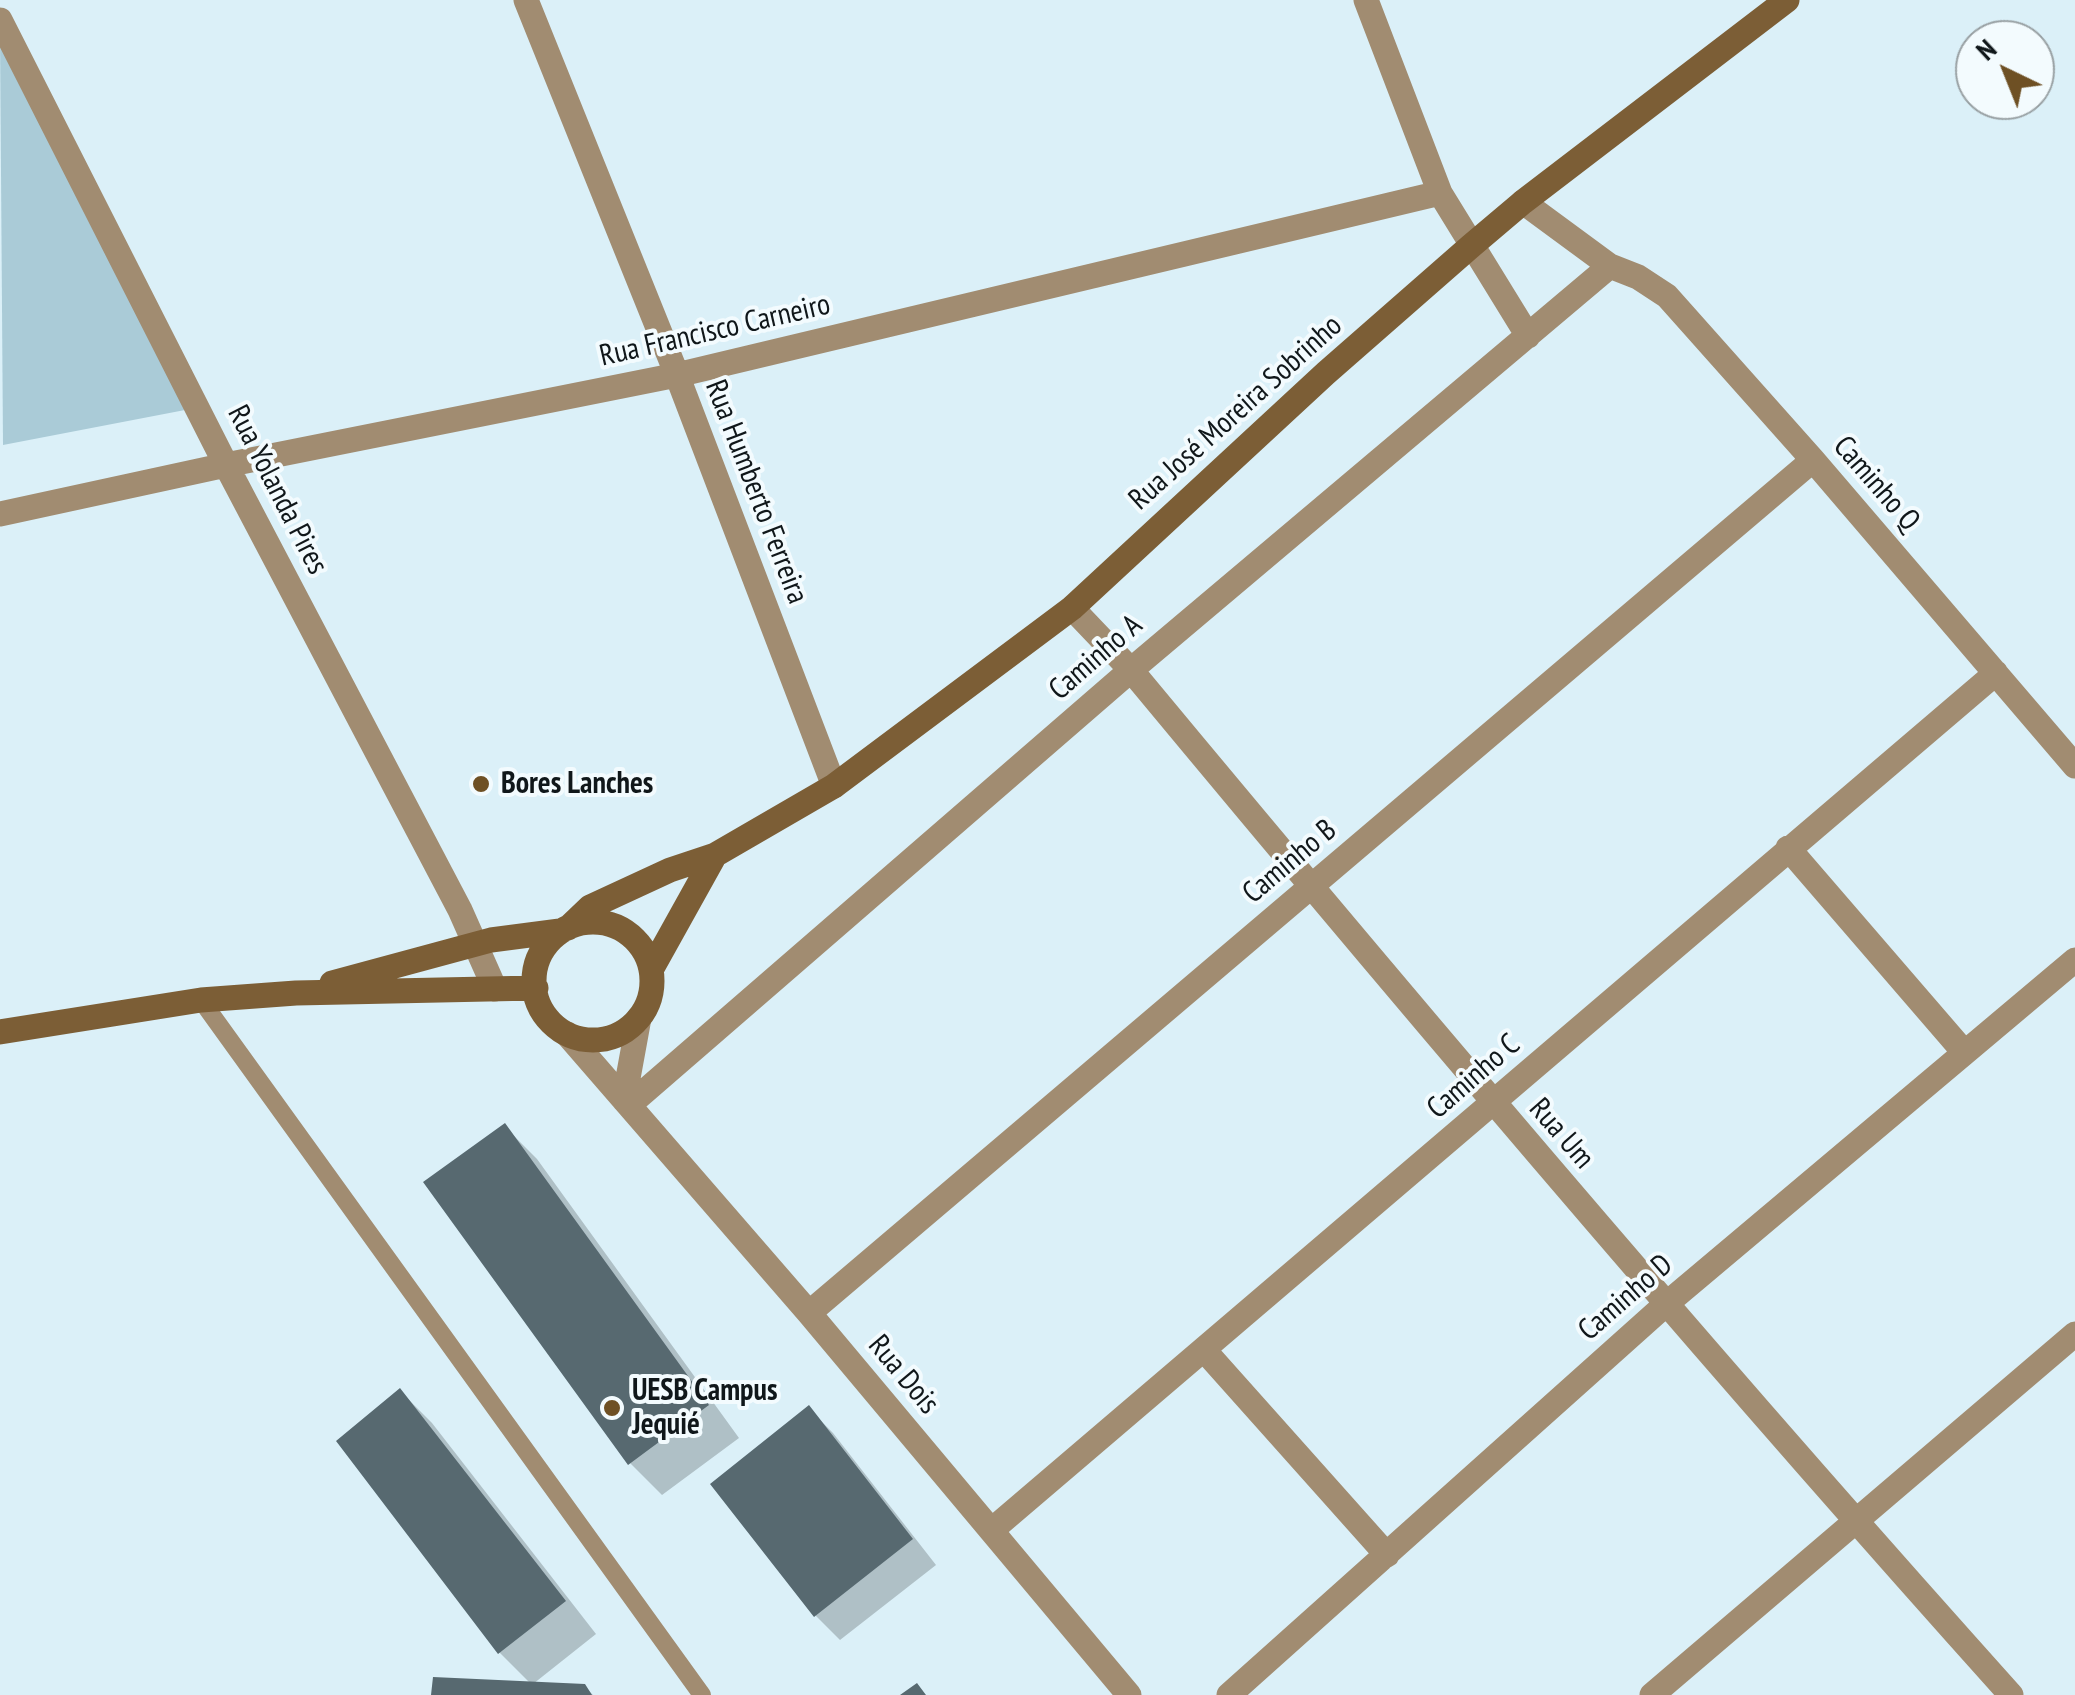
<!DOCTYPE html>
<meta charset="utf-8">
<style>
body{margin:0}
#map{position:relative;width:2075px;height:1695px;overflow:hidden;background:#dbf0f8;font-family:"PT Sans Narrow",sans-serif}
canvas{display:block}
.north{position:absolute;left:1955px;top:20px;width:100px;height:100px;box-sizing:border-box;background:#f3fbfe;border:2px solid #98a0a3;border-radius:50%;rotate:317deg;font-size:28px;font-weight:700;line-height:40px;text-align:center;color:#10171a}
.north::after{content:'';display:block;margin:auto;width:35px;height:45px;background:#6e5024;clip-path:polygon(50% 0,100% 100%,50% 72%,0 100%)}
</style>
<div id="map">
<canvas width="2075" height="1695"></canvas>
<div class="north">N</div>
</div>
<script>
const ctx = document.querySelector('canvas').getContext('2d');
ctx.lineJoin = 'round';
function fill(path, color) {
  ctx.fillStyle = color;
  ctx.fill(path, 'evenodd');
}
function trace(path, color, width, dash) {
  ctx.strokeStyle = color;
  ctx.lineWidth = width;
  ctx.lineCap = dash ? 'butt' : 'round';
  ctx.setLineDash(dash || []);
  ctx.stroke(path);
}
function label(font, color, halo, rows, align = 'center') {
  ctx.font = font + ' "PT Sans Narrow",sans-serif';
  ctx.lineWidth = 8;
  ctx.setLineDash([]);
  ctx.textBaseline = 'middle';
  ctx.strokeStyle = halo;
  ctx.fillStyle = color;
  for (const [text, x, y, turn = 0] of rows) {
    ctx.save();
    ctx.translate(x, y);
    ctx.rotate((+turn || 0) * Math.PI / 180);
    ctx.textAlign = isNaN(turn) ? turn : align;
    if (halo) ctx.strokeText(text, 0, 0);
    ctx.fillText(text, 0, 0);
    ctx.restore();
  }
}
const green = new Path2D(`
 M0,35L185,410L3,445Z`);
const shadow = new Path2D(`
 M505,1127L537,1159L739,1438L662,1495L630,1463Z
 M400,1391L432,1423L596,1634L533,1684L584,1686L593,1695H433L531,1684L500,1653L339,1442Z
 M809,1409L833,1433L936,1565L840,1640L816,1616Z`);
const building = new Path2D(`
 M505,1123L709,1405L628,1465L423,1182Z
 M400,1388L566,1601L498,1654L336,1441Z
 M809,1405L913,1539L814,1617L710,1484Z
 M433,1677L585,1684L592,1695H431Z
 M917,1683L926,1695H900Z`);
const lane = new Path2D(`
 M201,1000L702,1695`);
const street = new Path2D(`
 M526,0L677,375L834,786
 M1366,0L1440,193L1528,336
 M0,20L226,465L460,910L495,989
 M1523,202L1610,266L1638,277L1667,296L1813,460L2075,766
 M0,514L226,465L677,375L1440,193
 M1072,608L1131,670C1419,1017 1710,1360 2011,1695
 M1788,848L1964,1052
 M567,1034L809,1313L1129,1695
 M624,1100L639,1018
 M629,1105L1131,670L1610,266
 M809,1313L1813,460
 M1205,1351L1387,1555
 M993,1529L1996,673
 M1229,1695L1665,1305L2075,960
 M1652,1695L2075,1334`);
const secondary = new Path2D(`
 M534 981a59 59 0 1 1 118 0a59 59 0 1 1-118 0Z
 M568,928L590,907L670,870L715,855L834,786L1072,608L1326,373L1471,246L1523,202L1787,0
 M651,970L715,855
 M332,983L491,940L560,931
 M0,1032L201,1000L296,993L536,988`);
const markers = [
 [481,784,10,"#6e5024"],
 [612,1408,10,"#6e5024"]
];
const streetNames = [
 ["Rua Francisco Carneiro",715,331,-13],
 ["Rua José Moreira Sobrinho",1236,413,-42],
 ["Caminho Q",1876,484,49],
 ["Rua Yolanda Pires",277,490,63],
 ["Rua Humberto Ferreira",756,492,69],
 ["Caminho A",1096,658,-41],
 ["Caminho B",1290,862,-40],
 ["Caminho C",1474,1077,-41],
 ["Rua Um",1561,1134,49],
 ["Caminho D",1626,1298,-41],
 ["Rua Dois",903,1375,50]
];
const poiNames = [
 ["Bores Lanches",501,784],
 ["UESB Campus",632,1391],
 ["Jequié",632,1425]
];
fill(green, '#aacbd7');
fill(shadow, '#0003');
fill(building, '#576970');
trace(lane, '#a18c71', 18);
trace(street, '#a18c71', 25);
trace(secondary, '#7c5e36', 25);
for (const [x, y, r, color] of markers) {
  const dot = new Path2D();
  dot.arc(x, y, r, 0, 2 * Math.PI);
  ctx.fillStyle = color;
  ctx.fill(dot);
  trace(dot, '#f3fbfe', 4);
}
label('30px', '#10171a', '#f3fbfe', streetNames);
label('bold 30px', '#10171a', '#f3fbfe', poiNames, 'left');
</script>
